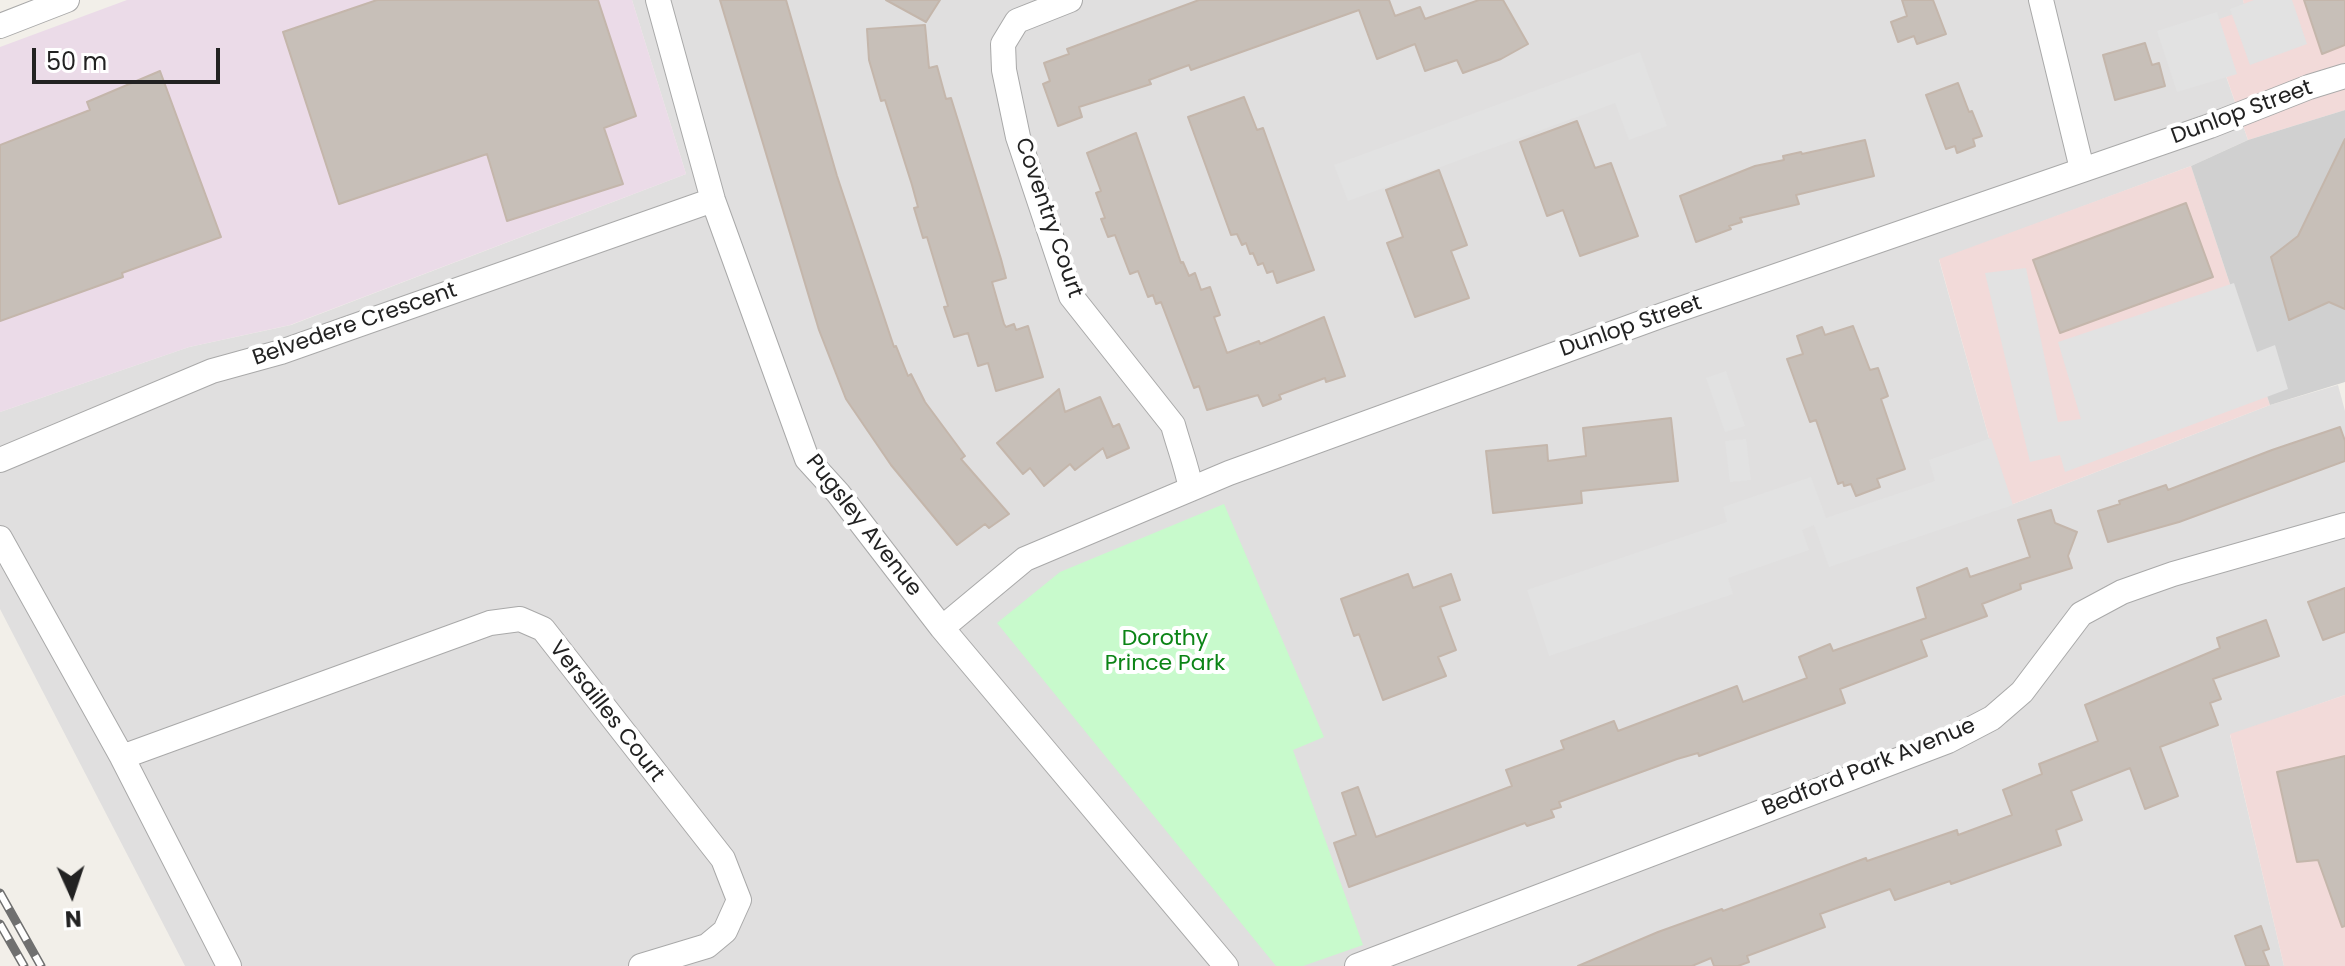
<!DOCTYPE html>
<style>
body{margin:0}
#map{position:relative;width:2345px;height:966px;overflow:hidden;background:#f2efe9;font-family:Poppins,sans-serif}
canvas{display:block}
.north{position:absolute;left:32px;top:854px;width:80px;height:80px;-webkit-text-stroke:6px #fff;paint-order:stroke;rotate:177deg;font-size:22px;font-weight:700;line-height:32px;text-align:center;color:#222}
.north::after{content:'';display:block;margin:auto;width:28px;height:36px;background:#222;clip-path:polygon(50% 0,100% 100%,50% 72%,0 100%)}
.scale{position:absolute;left:32px;top:48px;width:188px;height:36px;box-sizing:border-box;border:4px solid #222;border-top:0;padding-left:10px;font-size:24px;line-height:28px;white-space:nowrap;color:#222;-webkit-text-stroke:6px #fff;paint-order:stroke}
</style>
<div id="map">
<canvas width="2345" height="966"></canvas>
<div class="north">N</div>
<div class="scale">50 m</div>
</div>
<script>
const ctx = document.querySelector('canvas').getContext('2d');
ctx.lineJoin = 'round';
function fill(path, color) {
  ctx.fillStyle = color;
  ctx.fill(path, 'evenodd');
}
function trace(path, color, width, dash) {
  ctx.strokeStyle = color;
  ctx.lineWidth = width;
  ctx.lineCap = dash ? 'butt' : 'round';
  ctx.setLineDash(dash || []);
  ctx.stroke(path);
}
function label(font, color, halo, rows, align = 'center') {
  ctx.font = font + ' Poppins,sans-serif';
  ctx.lineWidth = 8;
  ctx.setLineDash([]);
  ctx.textBaseline = 'middle';
  ctx.strokeStyle = halo;
  ctx.fillStyle = color;
  for (const [text, x, y, turn = 0] of rows) {
    ctx.save();
    ctx.translate(x, y);
    ctx.rotate((+turn || 0) * Math.PI / 180);
    ctx.textAlign = isNaN(turn) ? turn : align;
    if (halo) ctx.strokeText(text, 0, 0);
    ctx.fillText(text, 0, 0);
    ctx.restore();
  }
}
const residential = new Path2D(`
 M632,0H2243L2246,10L2208,24L2248,140L2191,166L1939,260L2008,506L2270,405L2338,385L2345,411V695L2230,735L2284,966H185L0,609V412L189,347L291,325L686,174Z`);
const commercial = new Path2D(`
 M2243,0H2345V110L2248,140L2208,23L2245,10Z
 M2191,166L2270,405L2008,506L1939,259Z
 M2345,695V966H2284L2230,734Z`);
const industrial = new Path2D(`
 M127,0H632L686,174L290,325L189,347L0,412V47Z`);
const religious = new Path2D(`
 M2345,110V382L2270,405L2191,166L2248,140Z`);
const park = new Path2D(`
 M1224,504L1324,737L1293,750L1363,945L1303,966H1276L997,623L1060,572Z`);
const parking = new Path2D(`
 M2254,0H2292L2307,44L2250,65L2230,9Z
 M2217,12L2237,74L2177,92L2157,31Z
 M1640,52L1667,126L1629,140L1615,103L1348,201L1334,165Z
 M2026,268L2058,422L2081,419L2058,342L2234,283L2257,352L2275,345L2288,389L2065,472L2060,455L2030,462L1985,273Z
 M1726,371L1745,426L1725,432L1706,378Z
 M1991,438L2013,505L1829,567L1814,525L1802,530L1809,550L1728,578L1733,594L1549,656L1527,590L1727,522L1723,507L1811,477L1826,518L1935,481L1929,460Z
 M1746,439L1751,480L1730,482L1725,441Z`);
const building = new Path2D(`
 M377,0H598L636,116L604,128L623,184L507,221L487,154L339,204L283,32Z
 M720,0H786L837,176L894,347L896,346L908,376L911,374L925,402L965,456L961,459L1009,514L989,528L985,524L957,545L891,465L846,399L819,330Z
 M886,0H940L926,22Z
 M1199,0H1389L1395,16L1420,7L1425,19L1479,0H1503L1528,44L1501,59L1463,73L1457,60L1425,71L1415,44L1377,59L1359,10L1191,70L1189,65L1149,80L1151,84L1079,107L1082,117L1058,126L1043,84L1050,81L1044,63L1069,54L1067,49Z
 M1902,0H1933L1946,34L1917,44L1914,36L1898,42L1891,22L1907,16Z
 M2304,0H2345V45L2322,54Z
 M925,25L929,68L937,66L946,99L951,98L1001,259L1006,278L992,282L1004,324L1006,327L1014,324L1016,330L1028,326L1043,377L996,391L988,363L978,366L968,333L954,337L944,307L948,306L927,237L923,238L914,208L918,207L912,185L885,100L881,101L869,60L867,29Z
 M2145,43L2152,65L2159,63L2165,86L2115,100L2103,55Z
 M160,71L221,237L122,273L123,277L0,321V145L90,110L87,102Z
 M1958,83L1969,112L1972,111L1982,136L1973,139L1975,146L1957,153L1955,146L1946,149L1926,95Z
 M1244,97L1257,130L1263,128L1314,270L1277,283L1273,271L1267,273L1263,263L1258,265L1253,253L1250,254L1246,243L1242,245L1237,234L1231,235L1188,117Z
 M1577,121L1595,168L1611,163L1638,236L1580,256L1563,210L1547,216L1520,142Z
 M1136,133L1181,263L1183,262L1189,276L1195,273L1201,290L1210,287L1220,315L1214,317L1227,353L1259,341L1260,344L1324,317L1345,376L1326,382L1325,378L1279,395L1281,399L1263,406L1258,395L1207,410L1199,386L1194,388L1161,302L1156,304L1153,295L1148,297L1138,271L1130,274L1115,235L1108,237L1101,219L1105,218L1096,193L1101,191L1087,153Z
 M2345,139V309L2329,302L2289,320L2271,257L2298,236Z
 M1865,140L1874,176L1796,195L1799,204L1740,218L1742,222L1729,226L1731,229L1696,242L1680,196L1755,166L1784,160L1783,156L1801,152L1802,154Z
 M1439,170L1467,245L1451,251L1469,298L1415,317L1387,243L1403,237L1386,190Z
 M2186,203L2213,277L2060,333L2033,260Z
 M1853,326L1870,370L1878,368L1888,396L1881,399L1905,469L1877,479L1880,487L1856,496L1851,484L1844,486L1843,482L1838,484L1816,420L1810,422L1787,359L1803,354L1797,336L1822,327L1825,335Z
 M1059,389L1065,412L1100,397L1113,427L1119,424L1129,448L1107,458L1103,448L1075,470L1070,464L1044,486L1030,468L1023,474L997,443Z
 M1671,418L1678,481L1581,491L1582,503L1493,513L1486,451L1547,445L1548,461L1586,456L1583,428Z
 M2340,427L2345,441V461L2179,522L2108,542L2098,511L2120,504L2119,501L2166,485L2168,490L2272,450Z
 M2051,510L2055,523L2077,532L2068,556L2072,568L2020,584L2021,589L1982,604L1987,616L1921,640L1927,656L1840,689L1845,703L1699,756L1698,753L1677,759L1559,802L1561,807L1551,810L1554,817L1527,826L1525,823L1349,887L1334,843L1356,835L1342,793L1358,787L1376,837L1512,786L1506,770L1564,749L1561,741L1614,721L1618,731L1737,686L1743,702L1807,678L1799,657L1830,644L1833,651L1926,618L1917,588L1967,568L1970,577L2030,557L2018,520Z
 M1408,574L1413,588L1451,574L1460,600L1440,607L1456,650L1438,657L1446,676L1383,700L1359,634L1354,636L1341,599Z
 M2345,588V632L2323,640L2308,602Z
 M2266,620L2279,656L2213,679L2221,699L2210,703L2218,725L2160,747L2178,796L2145,809L2130,768L2071,791L2082,820L2056,830L2061,845L1951,884L1950,881L1895,900L1890,889L1820,914L1825,927L1747,956L1749,962L1738,966H1714L1711,958L1692,966H1578L1658,932L1722,909L1723,911L1866,858L1867,861L1957,830L1958,835L2012,815L2003,790L2042,774L2039,764L2098,741L2085,705L2220,648L2217,638Z
 M2345,756V926L2342,927L2318,860L2297,862L2277,772Z
 M2261,926L2269,949L2263,951L2269,966H2246L2235,936Z`);
const minor = new Path2D(`
 M658,0L713,200L807,459L838,493L942,628L1226,966
 M1070,0L1017,21L1003,44L1004,70L1018,137L1071,296L1173,425C1179,447 1187,467 1191,489
 M2041,0L2082,169
 M0,26L67,0
 M0,460L212,371L281,352L713,200
 M0,538L122,757L229,966
 M942,628L1025,559L1229,473L1663,315L2210,126L2309,87L2345,76
 M122,757L490,623L520,619L543,629L723,859L739,900L725,931L707,946L641,966
 M1357,966L1948,741L1992,718L2022,692L2081,614L2122,592L2173,574L2345,525`);
const rail = new Path2D(`
 M0,893L41,966
 M0,924L24,966`);
const streetNames = [
 ["Dunlop Street",2242,113,-20],
 ["Coventry Court",1048,218,71],
 ["Belvedere Crescent",355,325,-19],
 ["Dunlop Street",1631,327,-19],
 ["Pugsley Avenue",863,526,52],
 ["Versailles Court",606,712,52],
 ["Bedford Park Avenue",1869,768,-22]
];
const parkNames = [
 ["Dorothy",1165,639],
 ["Prince Park",1165,664]
];
fill(residential, '#e0dfdf');
fill(commercial, '#f2dad9');
fill(industrial, '#ebdbe8');
fill(religious, '#d0d0d0');
fill(park, '#c8facc');
fill(parking, '#e2e2e2');
fill(building, '#c7bfb8');
trace(building, '#c4b6ab', 2);
trace(minor, '#a9a9a9', 26);
trace(minor, '#fff', 24);
trace(rail, '#707070', 9);
trace(rail, '#fff', 6, [18]);
label('22px', '#222', '#fff', streetNames);
label('22px', '#0c8416', '#fff', parkNames);
</script>
